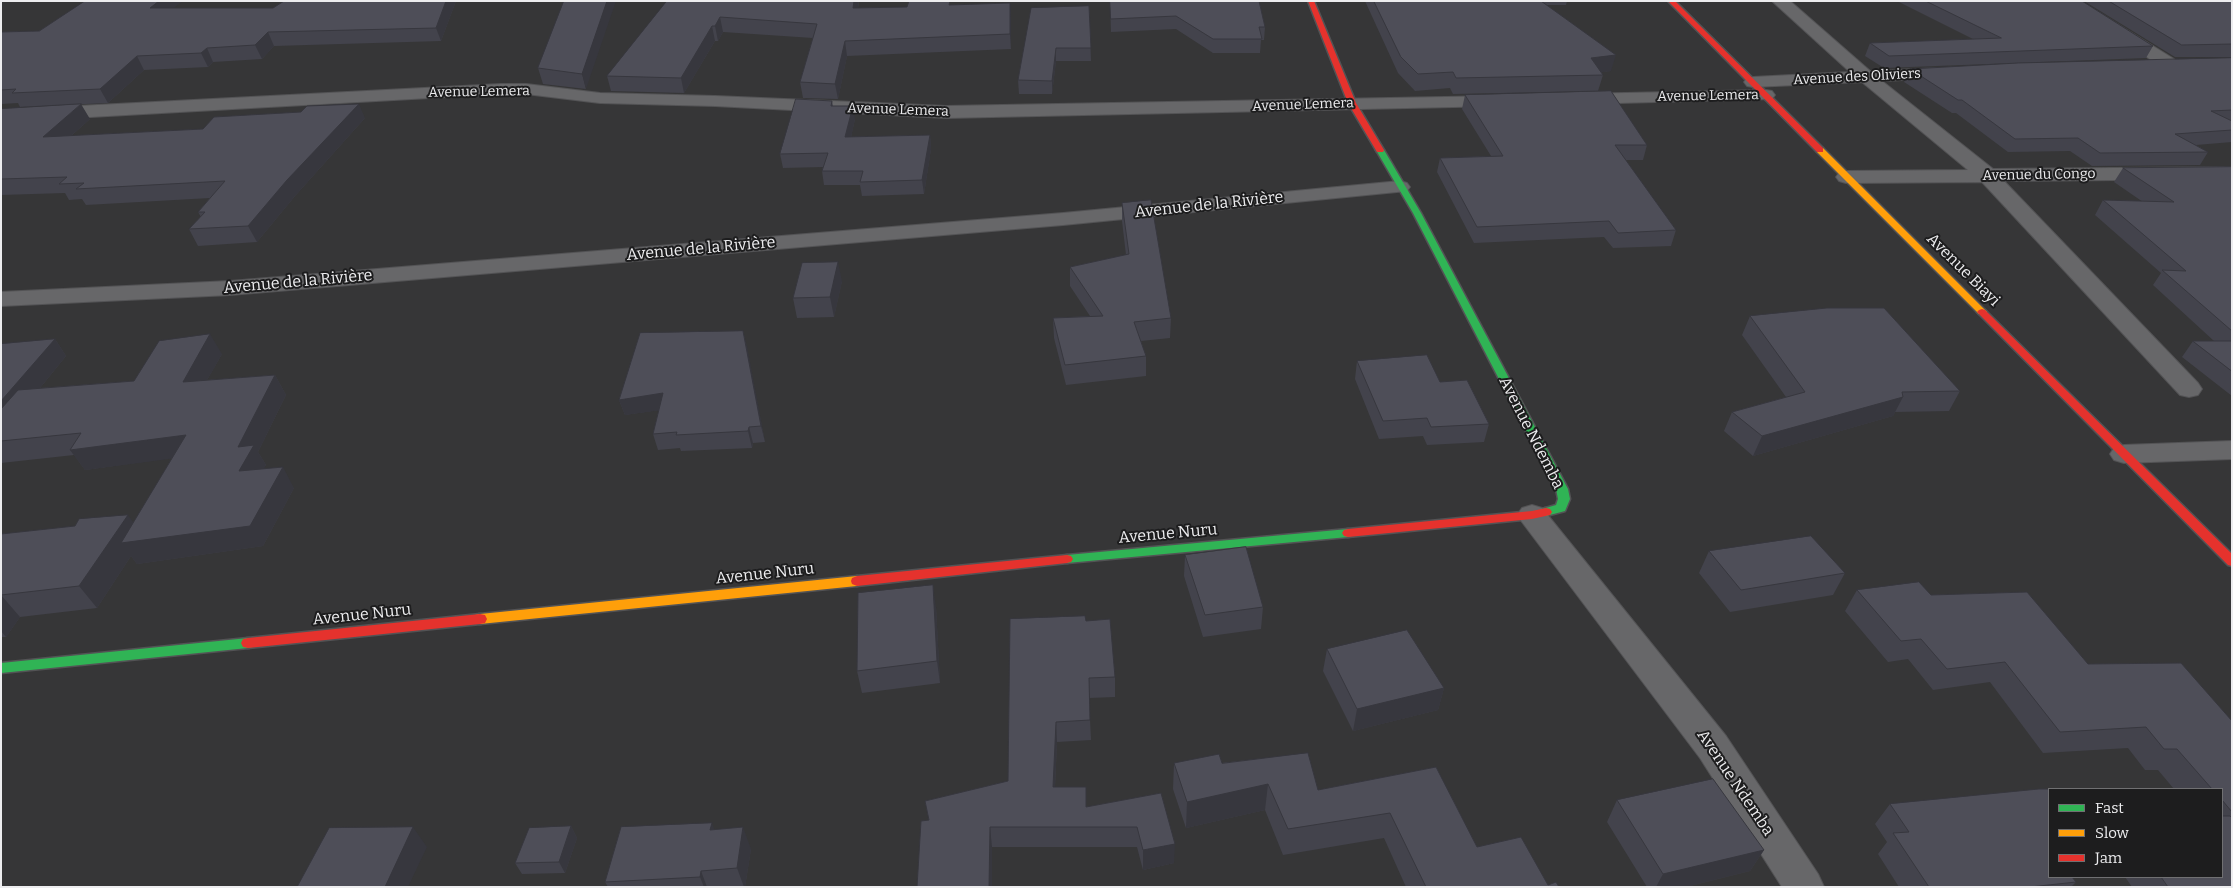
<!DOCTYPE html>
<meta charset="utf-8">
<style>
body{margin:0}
#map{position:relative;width:2233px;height:888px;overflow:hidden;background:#363637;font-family:Bitter,serif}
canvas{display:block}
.frame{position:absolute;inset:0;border:2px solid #ededef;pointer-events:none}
.legend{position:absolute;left:2048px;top:788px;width:175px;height:90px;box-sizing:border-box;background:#1d1d1e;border:1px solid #707072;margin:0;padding:6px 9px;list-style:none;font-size:15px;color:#ededef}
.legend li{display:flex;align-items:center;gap:10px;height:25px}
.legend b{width:25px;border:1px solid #707072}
</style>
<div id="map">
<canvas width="2233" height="888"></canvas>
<div class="frame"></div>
<ul class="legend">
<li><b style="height:6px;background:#30b455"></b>Fast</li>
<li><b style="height:6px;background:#ff9f0a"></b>Slow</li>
<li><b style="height:6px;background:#e5322d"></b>Jam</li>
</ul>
</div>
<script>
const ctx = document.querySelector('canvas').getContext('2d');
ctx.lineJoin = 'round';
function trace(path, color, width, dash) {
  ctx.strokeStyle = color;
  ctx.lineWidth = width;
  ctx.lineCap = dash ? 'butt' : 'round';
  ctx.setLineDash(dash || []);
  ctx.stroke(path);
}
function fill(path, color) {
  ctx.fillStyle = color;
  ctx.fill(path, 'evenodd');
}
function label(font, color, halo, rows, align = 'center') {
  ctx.font = font + ' Bitter,serif';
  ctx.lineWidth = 4;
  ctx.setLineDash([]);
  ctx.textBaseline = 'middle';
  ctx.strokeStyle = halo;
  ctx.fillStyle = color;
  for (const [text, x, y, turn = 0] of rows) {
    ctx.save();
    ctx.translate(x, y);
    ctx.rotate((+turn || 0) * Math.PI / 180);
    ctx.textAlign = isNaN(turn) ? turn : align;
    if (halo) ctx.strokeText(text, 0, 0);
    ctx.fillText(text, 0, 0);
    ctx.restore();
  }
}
const street = new Path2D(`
 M1772,1H1790L1870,71L1945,68L1951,69L1954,73L1951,77L1945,78L1882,81L1993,169L2232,167V179L2004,181L2198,383L2202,389L2198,395L2189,397L2180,395L1982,182L1846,183L1839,181L1836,177L1839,173L1846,171L1968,170L1862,82L1753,87L1747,86L1744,82L1747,78L1753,77L1850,72Z
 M2061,1H2080L2174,59L2177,63L2174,67H2162Z
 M501,84H526L600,93L715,96L946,106L1500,96L1506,97L1509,101L1506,105L1500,106L946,118L715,106L600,103L526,94H501L1,122V110Z
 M1766,90L1772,91L1775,95L1772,99L1578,104L1572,103L1569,99L1572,95L1578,94Z
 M1400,181L1407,183L1410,187L1407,191L1063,225L230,295L1,306V292L230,281L1063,213Z
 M2232,441V459L2124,463L2114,460L2110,454L2114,448L2124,445Z
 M1532,505L1542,508L1726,736L1818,874L1824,887H1782L1700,758L1522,522L1517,515L1522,508Z`);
const fast = new Path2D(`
 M1377,148L1384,150L1421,213L1568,489L1570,499L1565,511L1546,516L1542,515L1540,512L1542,509L1556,505L1558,499L1556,489L1413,213L1376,150Z
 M1348,529L1352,530L1354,533L1352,536L1348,537L1067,563L1063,562L1061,559L1063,556L1067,555Z
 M248,638L253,639L255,643L253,647L248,648L1,673V663Z`);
const slow = new Path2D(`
 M1817,148H1823L1987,312L1985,314H1979L1817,152Z
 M857,576L862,578L863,581L862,584L857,586L480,624L475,623L473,619L475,615L480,614Z`);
const jam = new Path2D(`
 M1308,1H1314L1356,103L1384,150L1383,152H1377L1348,103Z
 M1668,1H1675L1823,148V152H1817Z
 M1982,309L1985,310L2232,554V566L2228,565L1979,314L1977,312L1979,310Z
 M1546,508L1550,509L1552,512L1550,515L1532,519L1348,537L1344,536L1342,533L1344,530L1348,529L1532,511Z
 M1067,555L1071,556L1073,559L1071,562L1067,563L857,586L852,584L851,581L852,578L857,576Z
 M480,614L485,615L487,619L485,623L480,624L248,648L243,647L241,643L243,639L248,638Z`);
const wall = new Path2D(`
 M456,1L441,41L274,46L262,59L213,62L208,67L144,70L108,103L20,107L18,103L1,104V32L39,31L174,8H273Z
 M564,1L586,89L543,84L538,68Z
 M667,1H859L858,8L907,7L1010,3L1011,49L847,56L838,99L803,98L800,82L813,38L723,32L718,41H715L684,93L611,91L607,76Z
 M1110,1H1259L1265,27L1264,40H1261L1260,53H1213L1176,29L1111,32Z
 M1365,1H1567L1566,5H1546L1611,71L1601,72L1603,75L1598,91L1453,94L1450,88L1415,91L1398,73Z
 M1897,1H2082L2153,46L2146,58L1884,68L1865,56L1870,43L1973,39Z
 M2084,1H2232V57H2175Z
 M1089,6L1091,61H1056L1052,94H1019L1018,80Z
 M2232,58V142L2196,145L2208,152L2200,165L2092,166L2070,151L2008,152L1956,113H1952L1904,82L1910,69Z
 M1465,95L1647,145L1643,160H1625L1676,230L1671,246L1613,248L1604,237L1474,243L1437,172L1440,158L1491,156L1462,109Z
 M832,101L833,106L855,119L851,137L930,135L931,149L924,194L862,196L860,185H824L822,171L823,167L783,168L780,154Z
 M1,109L90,119L71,136L203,129L365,118L295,196L257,242L198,246L189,229L201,217L198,212L210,198L86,205L82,199L69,200L65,193L1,195Z
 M2232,167V396L2182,357L2193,341H2214L2153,285L2161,273L2095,215L2103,200L2143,202L2114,182L2123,168Z
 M1122,203L1171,318L1170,338L1141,341L1146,356V376L1066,385L1054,338L1053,318L1090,316L1070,286V267L1126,255L1122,221Z
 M842,281L834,317L797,318L793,298Z
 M1750,316L1960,391L1949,411L1895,412L1893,416L1753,456L1724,431L1732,412L1786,397L1742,335Z
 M743,331L765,442L753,443L752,448L681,451L680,448L658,450L653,434L659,410L625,415L619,400Z
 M55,339L66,356L40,388L134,381L222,354L207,380L275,375L286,395L258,452L266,465L263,469L294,488L263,546L137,564L131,556L97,608L20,617L6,637H1V534L134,523L172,458L85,470L74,455L1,463V344Z
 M1357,361L1440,382L1489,424L1484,442L1427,445L1423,436L1379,439L1355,379Z
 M1709,551L1845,573L1833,595L1730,612L1699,573Z
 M1185,555L1263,607L1261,629L1203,637L1184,576Z
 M1857,590L1931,595L2088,664L2232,721V887H2132L2125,877H2222V789H2174L2158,770H2145L2128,748L2043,753L1990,682L1933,690L1908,659L1888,662L1845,611Z
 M936,607L940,683L862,693L857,671Z
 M1086,621L1115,677V697L1089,698L1091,740L1057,742L1055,787L1087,807L1161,793L1174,863L1143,870L1137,847H992L929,820L925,801L1008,781Z
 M1327,649L1444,688L1438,710L1353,731L1323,671Z
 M1174,763H1222L1318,790L1436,767L1477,847L1548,885L1559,887H1406L1384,838L1283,855L1265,810L1186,828L1173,789Z
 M2049,789V877L2076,882L2071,887H1899L1878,854L1887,842L1875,824L1890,804Z
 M1617,800L1764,850L1750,871L1686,887H1647L1607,822Z
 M571,826L577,838L565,873L522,874L515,863Z
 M714,829L751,849L745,887H608L605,882Z`);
const shadedWall = new Path2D(`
 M159,1H183L156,21L150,8Z
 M446,1H456L441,41L436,28Z
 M607,1H616L586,89L582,74Z
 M854,1H859L855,23L853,8Z
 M1010,3L1011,17V49L1010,34Z
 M720,17L723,32L718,41L715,26Z
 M712,26L715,41L684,93L681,78Z
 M268,32L274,46L262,59L255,45Z
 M845,41L847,56L838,99L835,84Z
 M207,48L213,62L208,67L201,53Z
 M1056,48V61L1052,94V81Z
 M1616,55L1611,71L1587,74L1591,58Z
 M137,56L144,70L108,103L100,89Z
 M81,104L90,119L53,152L43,137Z
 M359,104L365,118L295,196L257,242L248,226L287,180Z
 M853,106L855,119L848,151L845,137Z
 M930,135L931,149L924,194L922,180Z
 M838,262L842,281L834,317L830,297Z
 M743,331L747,346L765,442L761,426Z
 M210,334L222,354L195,401L183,382Z
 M55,339L66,356L13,421L1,406V401Z
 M275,375L286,395L258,452L266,465L251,491L239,471L238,447Z
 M663,393L668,409L625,415L619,400Z
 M1903,397L1893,416L1753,456L1762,436Z
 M749,427L753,443L752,448L748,431Z
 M186,435L199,455L85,470L70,450Z
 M283,467L294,488L263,546L137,564L131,556L97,608L79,586L128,515L143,536Z
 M933,585L936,607L940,683L937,661Z
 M1,595L20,617L6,637L1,631Z
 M1444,688L1438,710L1353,731L1357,709Z
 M1056,722L1057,742L1054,807L1053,787Z
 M1268,784L1265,810L1186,828L1187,802Z
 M712,823L720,844L710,830Z
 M571,826L577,838L565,873L559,862Z
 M413,827L427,847L408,887H385Z
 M743,827L751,849L745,887H744L737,868Z
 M990,827L992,847V887H989Z
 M1175,844L1174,863L1143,870V850Z
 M1764,850L1750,871L1686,887H1656L1663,874Z
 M701,871L707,887H704L700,877Z`);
const building = new Path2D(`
 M85,1H159L150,8H273L284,1H446L436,28L268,32L255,45L207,48L201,53L137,56L100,89L12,93L16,89L1,90V32L39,31Z
 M564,1H607L582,74L538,68Z
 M667,1H854L853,8L907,7L909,1H950L949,5L1010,3V34L845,41L835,84L800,82L817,24L720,17L715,26H712L681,78L607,76Z
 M1110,1H1259L1265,27H1259L1262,39H1213L1176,16L1111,19Z
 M1374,1H1541L1616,55L1591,58L1603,75L1456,78L1453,72L1418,74L1401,57Z
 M1926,1H2082L2153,46L1889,56L1870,43L2001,38Z
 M2109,1H2232V44L2182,45Z
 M1089,6L1091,48H1056L1052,81L1018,80L1031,8Z
 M2232,58V110L2211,111L2232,121V130L2175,134L2208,152L2100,153L2078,138L2015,139L1962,100H1958L1910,69L2018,63Z
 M1611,91L1647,145H1615L1676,230L1618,233L1609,221L1477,227L1440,158L1503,156L1465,95Z
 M796,99L832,101L831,106H853L845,137L930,135L922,180L860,182L863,171H822L828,153L780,154Z
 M81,104L43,137L203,129L214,117L301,112L307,106L359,104L287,180L248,226L189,229L205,212H198L225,181L76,189L84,183L59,184L67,177L1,179V109Z
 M2232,167V331L2162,270L2186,271L2103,200L2174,202L2123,168Z
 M1151,200L1171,318L1134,322L1146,356L1065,365L1053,318L1103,316L1070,267L1129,254L1122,203Z
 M838,262L830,297L793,298L802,263Z
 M1827,308H1884L1960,391L1902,392L1903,397L1762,436L1732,412L1805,392L1750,316Z
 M743,331L761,426L749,427L748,431L676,435L677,432L653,434L663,393L619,400L640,333Z
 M210,334L183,382L275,375L238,447L254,445L239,471L283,467L250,526L121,543L186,435L70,450L81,433L1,441V409L18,390L134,381L159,341Z
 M55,339L1,401V344Z
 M2193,341H2232V371Z
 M1427,355L1440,382L1467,380L1489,424L1431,427L1427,418L1383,421L1357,361Z
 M128,515L79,586L1,595V534L75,526L79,519Z
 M1811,536L1845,573L1741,590L1709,551Z
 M1246,547L1263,607L1205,615L1185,555Z
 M1919,582L1931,595L2027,592L2088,664L2181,663L2232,721V812L2222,800V789H2212L2177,749H2164L2146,727L2060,732L2005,662L1947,669L1921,639L1901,641L1857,590Z
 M933,585L937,661L857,671L858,593Z
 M1085,616L1086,621L1110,619L1115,677L1089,678L1090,720L1056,722L1053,787H1086V807L1161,793L1175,844L1143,850L1137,827H990L989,887H917L921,821L929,820L925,801L1008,781L1010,619Z
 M1407,630L1444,688L1357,709L1327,649Z
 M1308,753L1318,790L1436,767L1477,847L1521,837L1548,885L1556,882L1559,887H1426L1390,813L1288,829L1268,784L1187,802L1174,763L1219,754L1222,763Z
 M1713,779L1764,850L1663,874L1617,800Z
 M2039,789H2089H2049V877H2072L2076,882L2030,887H1929L1893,833L1909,832L1890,804Z
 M2222,816H2230L2232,818V887H2168L2161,877H2222Z
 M712,823L710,830L743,827L737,868L701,871L700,877L605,882L621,827Z
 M571,826L559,862L515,863L529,828Z
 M413,827L385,887H297L329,828Z`);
const farStreetnames = [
 ["Avenue des Oliviers",1857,77,-3],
 ["Avenue Lemera",479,92,-1],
 ["Avenue Lemera",1708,96,-1],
 ["Avenue Lemera",1303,105,-2],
 ["Avenue Lemera",898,110,2],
 ["Avenue du Congo",2039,175,-1]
];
const streetNames = [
 ["Avenue de la Rivière",1209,205,-6],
 ["Avenue de la Rivière",701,249,-5],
 ["Avenue Biayi",1963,270,45],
 ["Avenue de la Rivière",298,282,-5],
 ["Avenue Ndemba",1531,433,63],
 ["Avenue Nuru",1168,534,-5],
 ["Avenue Nuru",765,574,-6],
 ["Avenue Nuru",362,615,-6],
 ["Avenue Ndemba",1735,783,56]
];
trace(street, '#535355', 2);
trace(fast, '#535355', 3);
trace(slow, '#535355', 3);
trace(jam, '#535355', 3);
fill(street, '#676769');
fill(fast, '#30b455');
fill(slow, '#ff9f0a');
fill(jam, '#e5322d');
fill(wall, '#43434c');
fill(shadedWall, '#37373e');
fill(building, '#4e4e58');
trace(building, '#37373e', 1);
label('14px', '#ededef', '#1d1d1e', farStreetnames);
label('16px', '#ededef', '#1d1d1e', streetNames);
</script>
